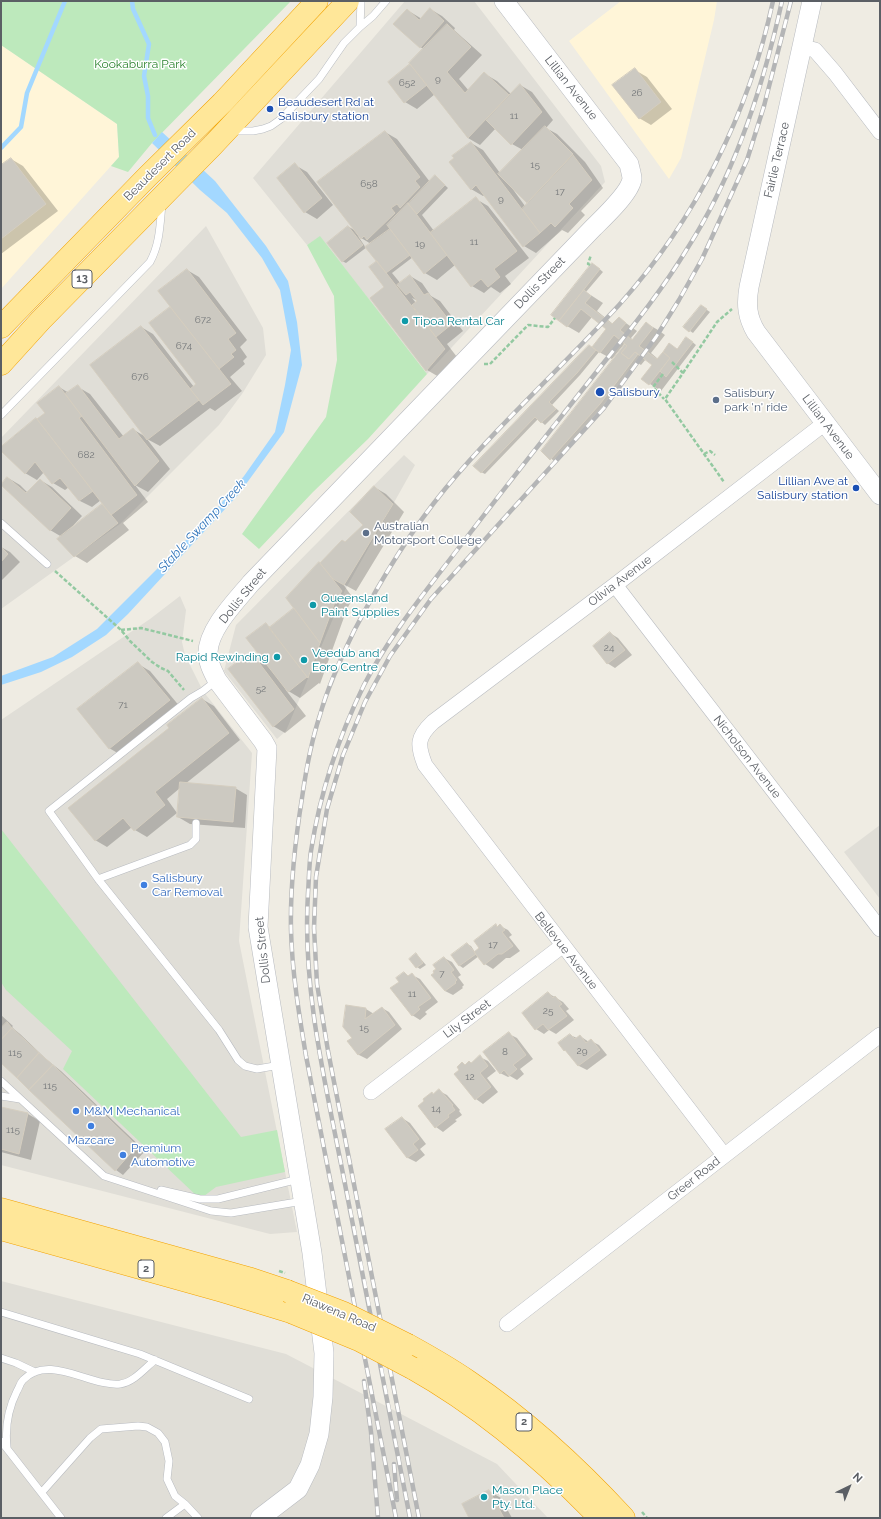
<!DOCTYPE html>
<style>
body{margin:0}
#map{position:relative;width:881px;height:1519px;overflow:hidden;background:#efece3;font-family:Raleway,sans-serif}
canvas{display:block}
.frame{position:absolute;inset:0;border:2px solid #5b5f65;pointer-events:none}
.north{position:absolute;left:829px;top:1467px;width:40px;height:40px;-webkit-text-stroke:3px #fff;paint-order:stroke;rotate:43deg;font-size:11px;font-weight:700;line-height:16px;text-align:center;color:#5b5f65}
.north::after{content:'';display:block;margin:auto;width:14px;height:18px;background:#5b5f65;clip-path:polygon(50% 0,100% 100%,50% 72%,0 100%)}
</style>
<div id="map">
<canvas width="881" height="1519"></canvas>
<div class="frame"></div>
<div class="north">N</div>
</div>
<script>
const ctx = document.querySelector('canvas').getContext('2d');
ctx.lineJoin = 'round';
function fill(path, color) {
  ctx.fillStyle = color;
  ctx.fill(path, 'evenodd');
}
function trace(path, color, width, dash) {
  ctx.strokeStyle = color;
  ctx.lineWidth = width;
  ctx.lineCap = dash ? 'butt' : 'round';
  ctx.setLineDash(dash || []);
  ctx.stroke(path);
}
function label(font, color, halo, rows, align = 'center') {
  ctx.font = font + ' Raleway,sans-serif';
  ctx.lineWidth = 3;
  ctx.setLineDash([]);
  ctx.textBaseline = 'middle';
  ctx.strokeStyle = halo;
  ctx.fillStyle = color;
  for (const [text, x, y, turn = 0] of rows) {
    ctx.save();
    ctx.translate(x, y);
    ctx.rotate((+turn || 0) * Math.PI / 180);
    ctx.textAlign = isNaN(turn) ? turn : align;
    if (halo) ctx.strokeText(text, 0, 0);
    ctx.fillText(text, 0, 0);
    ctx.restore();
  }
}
const commercial = new Path2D(`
 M621,1H717L714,20L681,158L669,179L569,41Z
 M1,45L117,124L119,157L1,289Z`);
const industrial = new Path2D(`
 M405,1H474L601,166L605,182L427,374L320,237L307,245L253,178Z
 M206,226L263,328L266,355L242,394L219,425L120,524L1,609V438Z
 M404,455L415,465L345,590L286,731L277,739L224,671L236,625Z
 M180,596L186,610L182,642L185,655L203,691L252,753L239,941L297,1232L270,1234L1,1165V720L150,619Z
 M880,825V899L844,852Z
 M1,1281L286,1354L497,1464L548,1518H1Z`);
const green = new Path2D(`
 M1,1H291L152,143L128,172L111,166L119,157L117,124L1,45Z
 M320,236L427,374L368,439L313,492L259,549L242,534L326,417L337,360L334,296L307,245Z
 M1,829L241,1137L277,1130L285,1172L216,1187L200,1199L63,1069L72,1051L6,990L1,982Z`);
const water = new Path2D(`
 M162,132L215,181L266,246L288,281L297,322L302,365L284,432L238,495L128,614L106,635L72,657L41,672L1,685V676L53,657L97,629L212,514L244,476L275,432L285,385L291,350L280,290L262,258L227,213L200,190L152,143Z`);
const shadow = new Path2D(`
 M430,9L442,16L455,28L454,30L482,55L459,79L469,91L485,74L497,81L511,94L520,85L532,92L553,120L546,128L557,134L585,162L603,188L581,211L585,215L568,233L562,230L536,253L524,246L485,195L483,196L471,189V143L483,150L500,173L523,150L512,144L496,128L480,145L468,138L435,94L417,109L405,102L412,64L424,49L420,47L407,10L422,19ZM513,187L529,203L525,206L512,188Z
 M635,70L647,77L672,109L651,125L639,118Z
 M385,132L397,139L430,182L436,177L448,188L422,215L434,231L476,199L488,206L529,258L505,276L511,284L500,293L491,287L484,293L472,286L455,265L437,280L425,273L413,257L392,273L401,284L410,276L422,283L431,296L440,301L463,331L447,344L457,357L439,377L427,370L371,298L386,287L378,261L367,247L346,263L342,261L349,227L356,231ZM358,236L371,244L366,248ZM412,298L418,301L416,303Z
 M11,159L23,166L58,211L1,254V167Z
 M295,165L307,172L333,205L317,219L305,212Z
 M596,266L603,272L586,292L603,303L597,311L613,324L619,318L637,331L631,338L633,340L646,323L658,330L665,335L651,353L658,359L677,350L690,340L696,345L661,391L650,384L653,365L646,359L641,365L636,362L603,406L554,461L542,451L625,345V343L612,359L599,352L580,375L552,405L559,411L545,425L538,419L485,474L481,472L592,348L607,329L592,317L579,333L567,326L553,315Z
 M187,270L199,277L247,340L240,347L247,357L243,361L245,364L230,377L242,391L215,411L210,408L160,446L147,439L170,469L148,492L135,485L148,502L123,523L129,530L87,563L75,556L62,537L50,530L8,478L20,485L28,493L40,480L52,487L82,516L70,529L71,530L104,504L101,500L92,507L80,501L69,487L65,490L53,483L44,472L37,480L25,473L1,450V448L14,438V436L46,413L59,387L69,393L78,387L90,394L124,437L134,430L146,437L141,327L153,334L194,387L197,384L150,323L172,307Z
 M704,308L710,312L693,333L690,331Z
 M374,487L386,494L404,512L356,591L343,584L353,598L347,609L320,684L319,683L300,698L285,689L306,716L285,733L273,726L251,653L266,662V625L272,628L295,608L287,598L343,541L346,543L364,525Z
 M1,547L10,552L20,562L1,581Z
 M610,633L618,638L632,655L615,668L607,663Z
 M138,664L150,671L181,708L121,755L109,748Z
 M202,699L214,706L240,740L185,784L235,788L247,795L245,828L190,824L178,817L180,788L167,799L177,813L147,837L135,830L132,827L107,847L95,840L170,728Z
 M496,926L498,927L500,926L508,930L512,935L509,937L520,951L510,958H506L493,969L485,964L479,956L463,968L460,966L452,955L467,944L471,946L475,952L480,948Z
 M416,955L419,957L426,965L420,969L417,967Z
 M444,958L452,962L461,975L458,977L464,985L462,987L463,988L453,995L445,991L437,969Z
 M404,973L409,976L412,975L420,979L438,1002L425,1012L427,1014L420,1020L412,1015L400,982Z
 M548,993L563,1002L569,1009L566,1011L574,1020L556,1034L549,1030L544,1034L536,1029Z
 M347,1006L366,1009L374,1014L382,1008L389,1012L402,1029L367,1059L359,1055L349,1041L353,1038Z
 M1,1015L13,1026L12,1027L15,1030L20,1034L46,1059L61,1071L145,1151L123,1175L116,1170L1,1062Z
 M509,1034L517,1038L533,1059L520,1069L524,1074L517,1080L510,1076L508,1077L500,1073Z
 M570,1035L577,1038L580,1036L589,1042L591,1041L599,1045L607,1055L587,1070L579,1066L559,1043Z
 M480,1057L488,1061L496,1071L487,1078L498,1092L483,1104L476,1099L461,1070L462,1063L466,1065L471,1063Z
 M439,1091L447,1095L460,1110L459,1111L462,1115L455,1120L457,1121L443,1132L436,1127L426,1101Z
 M1,1108L28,1114L40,1121L31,1160L1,1152Z
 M402,1118L410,1123L426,1144L420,1149L425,1155L416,1162L408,1158L387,1130Z
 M489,1491L501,1498L512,1518H470Z`);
const stream = new Path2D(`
 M132,1L133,9L149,44L144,76L148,96V118L155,135
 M1,148L21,127L27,93L65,1`);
const building = new Path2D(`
 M430,8L444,21L420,48L393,24L407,9L419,20Z
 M447,24L471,47L447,72L465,93L484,72L509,95L468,138L409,63Z
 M410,64L427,85L404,103L388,82Z
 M635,68L661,102L639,119L612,85Z
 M520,84L542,112L511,145L486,120Z
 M545,126L573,154L527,203L498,174Z
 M385,131L420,177L415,181L420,187L400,208L397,204L391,208L395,213L367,240L364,236L361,239L317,182Z
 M471,142L540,233L523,247L476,185L471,190L449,162L454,158L452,156Z
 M573,155L592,180L569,204L573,208L555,227L551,223L540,233L522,209Z
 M11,158L46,204L1,239V165Z
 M295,163L322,198L304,213L277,178Z
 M435,175L445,185L417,214L408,204Z
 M476,197L517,251L494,269L500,277L488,287L481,279L471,287L430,233Z
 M408,203L447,255L424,274L387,225Z
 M348,226L363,245L342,262L327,243Z
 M390,229L410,255L386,273L365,247Z
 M377,261L445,349L426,371L370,298L384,287L369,267Z
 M592,263L600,269L559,321L551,315Z
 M187,269L236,333L228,339L236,350L231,354L234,357L219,369L158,291Z
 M410,275L424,295L428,293L452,324L436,337L412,305L417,301L410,292L406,295L397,285Z
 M584,290L591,296L585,303L612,324L619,317L626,323L620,330L632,340L646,322L653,328L639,346L657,359L663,352L670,358L649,385L641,379L652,365L635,352L629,359L626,357L621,353L627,346L614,335L600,353L592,347L606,329L581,309L567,327L559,321Z
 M701,305L707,309L689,332L683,327Z
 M170,307L231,384L203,405L190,389L196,384L149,323Z
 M141,326L199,400L147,440L90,365Z
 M686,337L693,342L666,377L660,371L670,358L663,352L669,343L677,349Z
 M625,344L627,346L621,353L629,359L635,352L638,354L600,404L550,460L541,451Z
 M589,345L596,350L577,373L549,402L556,409L541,423L535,417L481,473L473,466Z
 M78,385L119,439L133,428L159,461L135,486L65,394Z
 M59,386L82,416L79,418L137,495L111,515L37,419L45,413L37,403Z
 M36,418L93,491L79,501L60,478L52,484L35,462L25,474L1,451V447Z
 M7,477L26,493L40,479L71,508L50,531L1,485Z
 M374,486L393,504L344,585L333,579L320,563L342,540L345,542L363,525L350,512Z
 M102,504L118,523L74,557L57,539Z
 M1,547L8,554L1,562Z
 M319,562L342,591L335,602L320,643L286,598Z
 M294,608L320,643L308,678L269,628Z
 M266,623L307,677L288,692L246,638Z
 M610,632L625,650L607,664L593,646Z
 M251,652L294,709L273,727L228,669Z
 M138,662L170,700L109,749L77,709Z
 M202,698L229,733L155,792L165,805L134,831L123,818L95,841L68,808L169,728L167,725Z
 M180,782L236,787L233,822L177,817Z
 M496,924L497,927L500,924L505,930L502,932L513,946L502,954H498L484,965L474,952L479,948L474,941Z
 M467,943L476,954L459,966L451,955Z
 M416,953L423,963L416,968L409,959Z
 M444,957L454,970L451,972L457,980L455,982L456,983L445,991L431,975L434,973L433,971L436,969L433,965Z
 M404,972L408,976L412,973L431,998L418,1007L420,1009L412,1016L390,988L399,982L396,978Z
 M548,992L553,998L555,996L562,1004L559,1006L567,1016L548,1030L543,1024L535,1030L522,1013Z
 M346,1005L366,1008L365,1019L382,1007L395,1025L358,1055L347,1041L352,1038L343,1027Z
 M7,1022L12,1028L1,1040V1028Z
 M12,1028L39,1053L17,1078L1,1063V1040Z
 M509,1032L526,1055L513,1065L517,1069L509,1076L504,1070L500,1074L483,1052Z
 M570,1034L575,1039L580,1035L586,1043L591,1039L600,1050L578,1066L565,1050L564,1051L558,1043Z
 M39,1053L53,1065L29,1090L17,1078Z
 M480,1055L488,1066L480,1073L491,1087L475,1100L454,1074L459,1070L457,1067L462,1062L465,1065L469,1061L471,1063Z
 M53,1065L137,1146L115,1171L29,1090Z
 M439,1089L453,1105L452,1106L455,1110L448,1115L449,1117L435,1128L418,1106L424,1101L423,1099L432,1092L433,1094Z
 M1,1107L28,1113L19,1154L1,1149Z
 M402,1117L419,1139L413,1144L418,1150L407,1158L385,1129Z
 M489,1490L504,1518H469L462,1504Z`);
const path = new Path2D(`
 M590,265L588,264L591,255
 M672,362L683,373L665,399L724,482
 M484,364H490L528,325L548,327L555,318
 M683,373L717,322L732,309
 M663,374L653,387L664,399
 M704,454L710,451L715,455
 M55,571L121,630L130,641L152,662L161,668L168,671L184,690
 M121,630L141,628L193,641
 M642,1512L647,1518`);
const service = new Path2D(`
 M360,27L373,16L386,1
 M232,131H253L263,129L271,126L281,119L319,79L344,43L360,27L361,1
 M1,415L150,262C160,244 160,224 162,204
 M1,523L47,564
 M217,680L203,691L191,698L49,811L98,879L219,1030L238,1060L245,1066L257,1069L280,1065
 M98,879L190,845L196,839V823
 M1,1081L104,1176L211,1211L231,1213L303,1201
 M1,1096L20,1099
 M161,1190L200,1199H218L299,1179
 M1,1312L140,1354L249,1399
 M1,1358L16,1363L35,1372
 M1,1441L61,1518
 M7,1447C5,1428 8,1409 17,1391C19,1388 20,1383 23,1380C49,1353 90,1387 120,1384C134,1382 144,1369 155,1360
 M42,1492L90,1438L101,1429L138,1426L147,1427L158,1433L165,1442L169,1461L167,1479L175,1496L185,1504L198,1518
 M166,1518L185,1504`);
const minor = new Path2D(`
 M803,47L815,50L835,73L880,132
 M615,585L880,929
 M371,1092L562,946
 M724,1155L425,765C417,745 417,737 433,722L615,585L825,423
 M507,1324L880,1035`);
const tertiary = new Path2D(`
 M812,1L749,287C746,304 747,317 756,332L880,495
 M260,1518L298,1489L310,1465L319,1434L323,1397L324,1353L312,1253L258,927L267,748L263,741L217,680C213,672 208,663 208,654C207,630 237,600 251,583L593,228C603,218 630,193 632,179C632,175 630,169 629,164L504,1`);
const trunk = new Path2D(`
 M1,327L147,177L222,103L317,1
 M1,364L41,320L213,145L348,1
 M1,1209L248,1278L287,1291
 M1,1229L222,1291L291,1312
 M408,1345C428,1356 449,1368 468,1381C526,1420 577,1467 624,1518
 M412,1368C483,1408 544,1460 600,1518`);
const rail = new Path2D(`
 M364,1381L371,1432L378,1518
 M394,1464L397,1500
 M396,1518L306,1056C299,1014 292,972 291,930C290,885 295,842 302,798C306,770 311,742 320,715C328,686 341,658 354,631C380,581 409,533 445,489C499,424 562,367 619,305C696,219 749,113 773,1
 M410,1518C388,1403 366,1288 343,1174C325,1081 302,988 308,893C309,879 309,865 311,851C320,793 338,738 364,685C388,638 422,596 454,554C501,492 550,431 598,370C629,331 661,292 687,249C735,174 763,88 782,1
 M419,1518L328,1051L317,984L314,928L316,877L327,809L343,755L365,702L390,656L431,599L604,408L656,337L679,300L702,259L747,160L764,106L791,1`);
const pathBridge = new Path2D(`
 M279,1271L285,1273`);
const trunkBridge = new Path2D(`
 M287,1291L344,1313L408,1345
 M291,1312L359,1340L412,1368`);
const markers = [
 [270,109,4,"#1a4fb4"],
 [405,321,4,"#0f9aa8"],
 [600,392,5,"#1a4fb4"],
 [716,400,4,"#5c6f8a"],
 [856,488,4,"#1a4fb4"],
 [366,533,4,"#5c6f8a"],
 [313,605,4,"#0f9aa8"],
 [277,657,4,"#0f9aa8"],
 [304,660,4,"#0f9aa8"],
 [144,885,4,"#3f7fe0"],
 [76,1111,4,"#3f7fe0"],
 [91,1126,4,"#3f7fe0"],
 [123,1155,4,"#3f7fe0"],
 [484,1497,4,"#0f9aa8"]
];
const numberNames = [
 ["9",438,79],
 ["652",407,83],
 ["26",637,93],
 ["11",514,116],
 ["15",535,165],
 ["658",369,184],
 ["17",560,192],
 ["9",501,199],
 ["11",474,242],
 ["19",420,244],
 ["672",203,320],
 ["674",184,346],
 ["676",140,377],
 ["682",86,455],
 ["24",609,648],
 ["52",261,689],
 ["71",123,705],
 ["17",493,945],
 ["7",442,974],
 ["11",412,994],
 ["25",548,1011],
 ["15",364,1028],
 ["29",582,1051],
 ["8",505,1052],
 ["115",15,1053],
 ["12",470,1077],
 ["115",50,1086],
 ["14",436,1109],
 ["115",13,1130]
];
const shields = [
 [82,279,20],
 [146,1269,16],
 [524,1422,16]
];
const shieldNames = [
 ["13",82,279],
 ["2",146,1269],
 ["2",524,1422]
];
const parkNames = [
 ["Kookaburra Park",140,64]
];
const streetNames = [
 ["Lillian Avenue",571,88,52],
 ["Fairlie Terrace",777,160,-77],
 ["Beaudesert Road",160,165,-45],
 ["Dollis Street",540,283,-46],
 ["Lillian Avenue",828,427,53],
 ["Olivia Avenue",620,581,-37],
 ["Dollis Street",243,596,-51],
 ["Nicholson Avenue",747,757,52],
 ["Dollis Street",263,950,-96],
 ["Bellevue Avenue",566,951,52],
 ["Lily Street",467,1019,-37],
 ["Greer Road",694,1179,-38],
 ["Riawena Road",339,1313,23]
];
const transitNames = [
 ["Beaudesert Rd at",278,102],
 ["Salisbury station",278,116],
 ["Salisbury",609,392],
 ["Lillian Ave at",848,481,"right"],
 ["Salisbury station",848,495,"right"]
];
const cultureNames = [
 ["Tipoa Rental Car",413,321],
 ["Queensland",321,598],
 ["Paint Supplies",321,612],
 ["Veedub and",312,653],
 ["Eoro Centre",312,667],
 ["Rapid Rewinding",269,657,"right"],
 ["Mason Place",492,1490],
 ["Pty. Ltd.",492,1504]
];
const serviceNames = [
 ["Salisbury",724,393],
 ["park 'n' ride",724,407],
 ["Australian",374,526],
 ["Motorsport College",374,540]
];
const shopNames = [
 ["Salisbury",152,878],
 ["Car Removal",152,892],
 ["M&M Mechanical",84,1111],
 ["Mazcare",91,1140,"center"],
 ["Premium",131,1148],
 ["Automotive",131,1162]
];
const waterNames = [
 ["Stable Swamp Creek",202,526,-47]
];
fill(commercial, '#fff5d8');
fill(industrial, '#e0ded7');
fill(green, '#bde9bc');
fill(water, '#a3d8ff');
fill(shadow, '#0003');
trace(stream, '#a3d8ff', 4.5);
fill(building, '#ccc9c1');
trace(building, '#d5cec0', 1);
trace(service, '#b8bbc0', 8);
trace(minor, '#b8bbc0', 16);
trace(tertiary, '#b8bbc0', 20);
trace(trunk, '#f2a200', 23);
trace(path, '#93c9a1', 2.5, [4, 2]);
trace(service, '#fff', 7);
trace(minor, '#fff', 15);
trace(tertiary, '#fff', 19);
trace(trunk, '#ffe799', 22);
trace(rail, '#b4b5b6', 4.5);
trace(rail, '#fff', 3, [9]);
trace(trunkBridge, '#f2a200', 23, []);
trace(pathBridge, '#93c9a1', 2.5, [4, 2]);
trace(trunkBridge, '#ffe799', 22);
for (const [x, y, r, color] of markers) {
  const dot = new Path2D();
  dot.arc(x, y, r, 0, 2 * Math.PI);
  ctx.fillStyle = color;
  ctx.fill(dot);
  trace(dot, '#fff', 1.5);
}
label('10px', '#777a7c', null, numberNames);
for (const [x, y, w] of shields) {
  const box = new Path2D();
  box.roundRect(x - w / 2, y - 9, w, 18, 3);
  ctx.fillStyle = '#fff';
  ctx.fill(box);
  trace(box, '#5b5f65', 1);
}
label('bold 11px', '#5b5f65', null, shieldNames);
label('12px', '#2b832e', '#fff', parkNames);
label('12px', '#5b5f65', '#fff', streetNames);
label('12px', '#164399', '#fff', transitNames, 'left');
label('12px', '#0d838f', '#fff', cultureNames, 'left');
label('12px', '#4e5e75', '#fff', serviceNames, 'left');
label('12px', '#366cbe', '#fff', shopNames, 'left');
label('italic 13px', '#3578bc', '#fff', waterNames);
</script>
